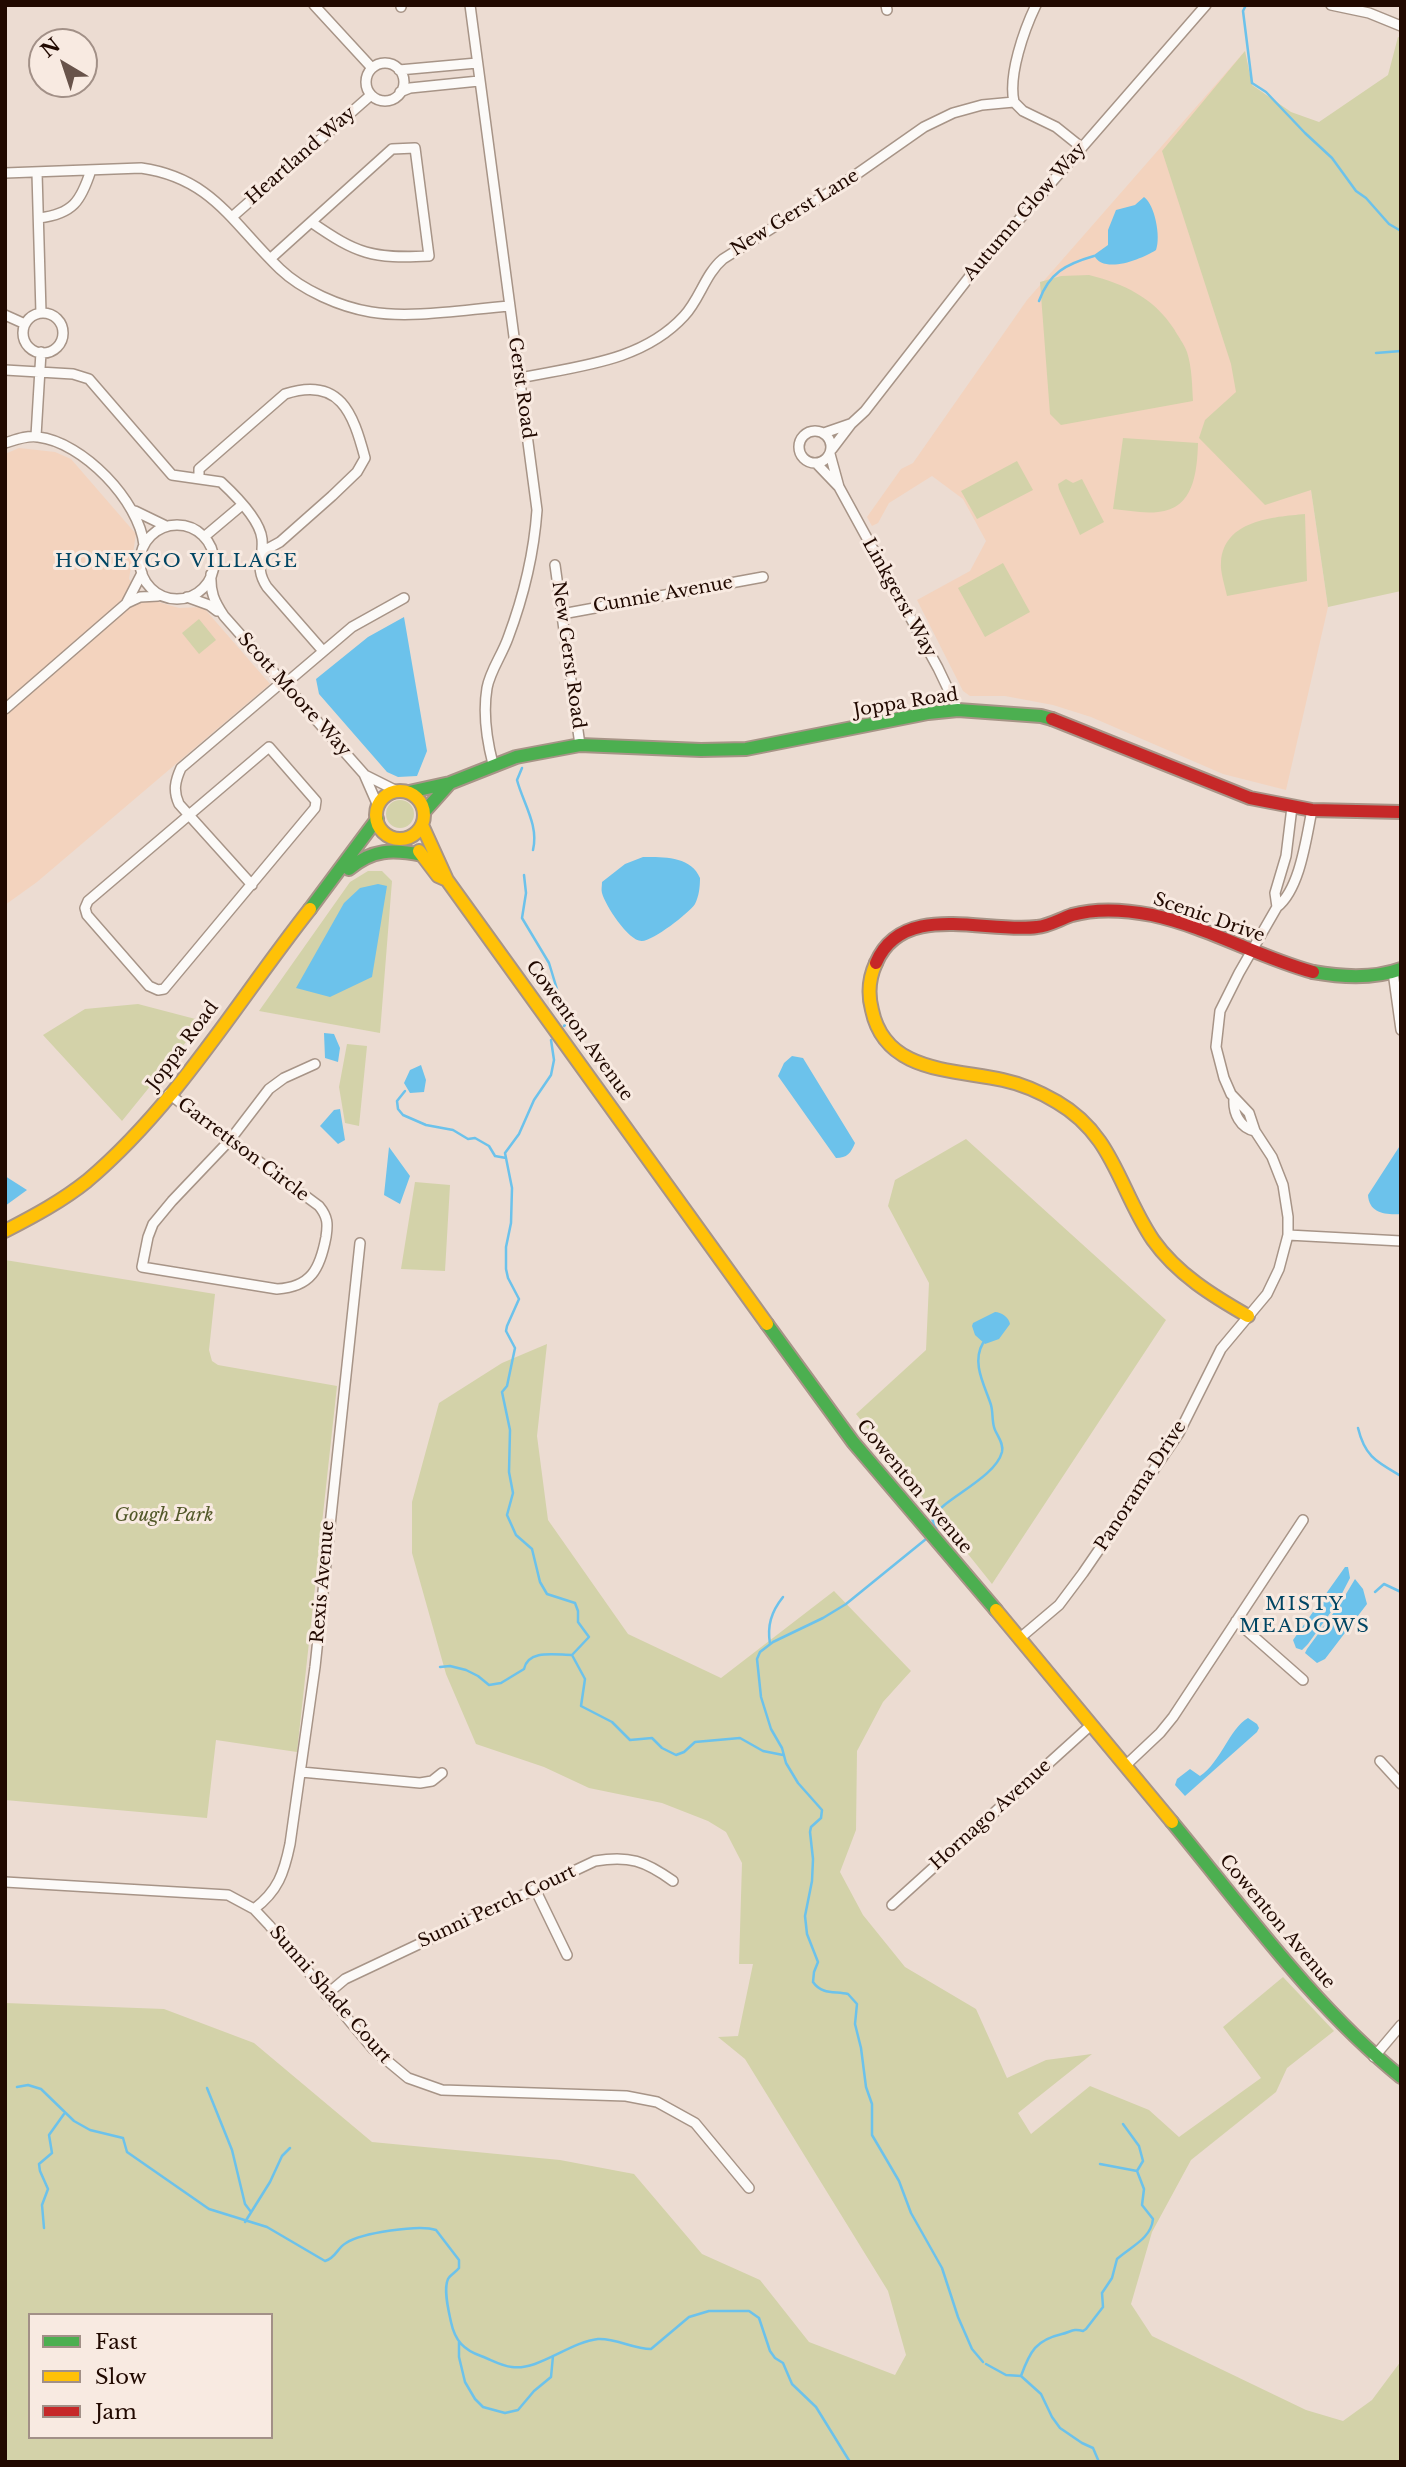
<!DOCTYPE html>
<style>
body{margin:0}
#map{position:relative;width:1406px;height:2467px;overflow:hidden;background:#ecdcd2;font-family:"Libre Baskerville",serif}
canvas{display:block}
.frame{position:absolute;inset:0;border:7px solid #210900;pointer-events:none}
.legend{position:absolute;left:28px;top:2313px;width:245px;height:126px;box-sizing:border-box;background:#f8eae1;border:2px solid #a29087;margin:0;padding:9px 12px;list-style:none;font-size:21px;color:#210900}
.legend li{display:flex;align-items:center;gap:14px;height:35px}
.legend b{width:35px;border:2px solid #a29087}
.north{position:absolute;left:28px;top:28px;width:70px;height:70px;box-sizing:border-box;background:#f8eae1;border:2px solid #a29087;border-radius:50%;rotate:321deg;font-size:19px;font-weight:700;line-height:28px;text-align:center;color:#210900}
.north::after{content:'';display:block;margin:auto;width:24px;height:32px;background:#68534a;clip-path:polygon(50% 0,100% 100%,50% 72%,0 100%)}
</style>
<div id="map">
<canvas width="1406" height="2467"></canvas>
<div class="frame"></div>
<ul class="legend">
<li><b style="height:9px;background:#4caf50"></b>Fast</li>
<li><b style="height:9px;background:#ffc107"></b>Slow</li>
<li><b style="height:9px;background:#c62828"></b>Jam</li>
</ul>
<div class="north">N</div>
</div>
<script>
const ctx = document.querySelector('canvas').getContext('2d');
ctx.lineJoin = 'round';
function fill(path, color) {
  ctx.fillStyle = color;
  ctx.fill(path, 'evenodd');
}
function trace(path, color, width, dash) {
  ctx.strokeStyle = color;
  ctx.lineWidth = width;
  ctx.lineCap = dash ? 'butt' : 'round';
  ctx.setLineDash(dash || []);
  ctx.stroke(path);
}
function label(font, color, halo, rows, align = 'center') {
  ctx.font = font + ' "Libre Baskerville",serif';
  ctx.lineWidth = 6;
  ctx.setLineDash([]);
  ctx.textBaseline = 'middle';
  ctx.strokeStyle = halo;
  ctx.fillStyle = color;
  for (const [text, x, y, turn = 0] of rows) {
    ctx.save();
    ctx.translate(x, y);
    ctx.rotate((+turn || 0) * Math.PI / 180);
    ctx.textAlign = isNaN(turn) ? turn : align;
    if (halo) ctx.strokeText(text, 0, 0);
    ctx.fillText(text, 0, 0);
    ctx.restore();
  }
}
const built = new Path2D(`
 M1245,51L1252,84L1328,607L1286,790L1223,774L1091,717L1053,705L1005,696H970L963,691L917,600L970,571L986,541L963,499L932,476L889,503L878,523L872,526L867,517L901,469L913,463L1027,300Z
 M19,448L55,452L71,459L136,534L129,579L144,598L179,608L203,607L270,684L37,882L5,905V454Z`);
const green = new Path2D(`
 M1398,37L1401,38V591L1328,607L1311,490L1265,505L1199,438L1205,420L1236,392L1231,364L1162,151L1245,51L1252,85L1291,112L1319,122L1388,75Z
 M1089,275C1124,284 1153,297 1174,329C1178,336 1184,344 1187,352C1192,368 1192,384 1193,401L1061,425L1050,414L1040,282L1061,276Z
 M1123,438L1198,443C1197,472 1194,509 1158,512C1143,514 1127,510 1113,509Z
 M1017,461L1033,490L977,519L961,491Z
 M1066,479L1073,483L1082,479L1104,522L1080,535L1059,489L1058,484Z
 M1305,514L1307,581L1227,596C1225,586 1220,572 1221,562C1224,520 1273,517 1305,514Z
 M1003,563L1030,612L985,637L958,588Z
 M199,619L216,640L199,654L182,633Z
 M386 814a14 14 0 1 1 28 0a14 14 0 1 1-28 0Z
 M368,871H382L392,881L380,1033L259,1011L350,882Z
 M138,1004L203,1021L122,1121L43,1035L85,1009Z
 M347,1044L367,1046L359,1126L345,1123L339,1087Z
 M966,1139L1166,1320L992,1584L856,1414L926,1350L929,1283L888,1206L895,1180Z
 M415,1182L450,1185L445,1271L401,1269Z
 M5,1260L215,1294L209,1350L212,1361L218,1365L337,1386L297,1752L216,1740L207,1818L5,1800Z
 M547,1344L537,1436L548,1520L628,1634L721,1678L834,1591L911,1671L883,1702L857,1751L856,1830L840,1872L863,1915L905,1967L976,2009L1007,2078L1046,2060L1092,2054L1018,2113L1031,2134L1090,2086L1149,2110L1179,2137L1261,2078L1223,2027L1283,1977L1334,2031L1287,2068L1276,2092L1191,2160L1152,2232L1131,2304L1152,2336L1306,2410L1343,2421L1372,2400L1401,2361V2462H5V2003L164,2009L254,2043L372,2142L560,2160L634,2174L702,2254L760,2280L809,2342L895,2375L906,2355L888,2291L745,2059L718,2037L738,2036L753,1964H739L742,1863L726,1832L708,1821L662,1803L589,1788L544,1767L476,1744L446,1674L412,1553V1502L439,1403L502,1363ZM30,2315H271V2437H30Z`);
const water = new Path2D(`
 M1144,197C1155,205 1161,237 1156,250C1142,259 1103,275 1094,255L1108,245V230L1116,210L1135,205Z
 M404,617L427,751L417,776L398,777L387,772L319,694L316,679L368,637Z
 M643,857C663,857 691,856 700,878C700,887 699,896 695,904C689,913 653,941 642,941C629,942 605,905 602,893C601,890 602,886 602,882L625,864Z
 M378,884L387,886L372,977L330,997L296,988L344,903L360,888Z
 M324,1033L334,1034L340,1048L338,1062L325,1058Z
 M792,1056L803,1058L855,1143C851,1153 847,1158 836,1158L778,1076L784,1063Z
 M421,1065L426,1080L424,1092L410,1093L404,1083L410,1070Z
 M340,1109L345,1140L338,1144L320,1126L334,1110Z
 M1401,1144V1214C1385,1215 1369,1213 1368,1195Z
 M389,1147L410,1176L400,1204L384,1195Z
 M5,1176L27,1190L5,1206Z
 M995,1312C1001,1312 1009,1317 1010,1324L999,1339L985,1344L975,1335L972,1326L973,1323Z
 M1345,1567H1348L1350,1578L1336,1605L1308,1644L1302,1650L1296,1648L1293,1640Z
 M1355,1579L1363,1589L1367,1604L1325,1659L1317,1663L1305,1653L1307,1649L1340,1604Z
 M1248,1718L1257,1724L1259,1728L1257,1732L1185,1796L1175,1785L1177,1779L1190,1769L1200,1776C1221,1762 1229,1729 1248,1718Z`);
const stream = new Path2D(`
 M1246,5L1243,11L1252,83L1266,92L1305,133L1332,158L1356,191L1366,198L1389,224L1401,231
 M1039,301C1049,273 1066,264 1094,256
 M1376,353L1401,351
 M522,768L517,780C523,803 539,825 533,850
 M524,875L526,893L522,918L549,963L566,1019L567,1023L564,1026
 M405,1091L397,1101L398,1109L403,1115L426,1125L453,1130L468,1139L475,1138L489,1146L495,1156L506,1158
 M1358,1428C1365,1457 1377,1462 1401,1476
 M938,1533L932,1519C940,1500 995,1479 1002,1452C1004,1442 996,1435 994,1427C992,1420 993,1412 991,1405C985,1386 971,1363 983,1343
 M926,1539L846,1604L823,1618L773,1642L760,1652L757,1659L761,1697L771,1729L782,1748L786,1763L798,1783L822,1810L821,1818L811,1827L810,1832L813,1859L812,1881L805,1916L807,1934L818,1962L814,1972L813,1982C822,1995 835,1991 848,1994L857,2004L855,2024L861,2048L866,2087L872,2104V2135L899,2181L911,2213L942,2268L958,2317L972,2349L983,2362
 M1375,1592L1384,1584L1401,1592
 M770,1644C767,1626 771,1612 783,1597
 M572,1655L585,1679L581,1706L612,1722L630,1740L652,1738L662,1748L676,1755L684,1752L695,1742L740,1738L763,1751L783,1755
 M440,1667L450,1666L466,1670L478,1676L489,1685L501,1683L524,1669C528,1649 556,1655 572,1655L589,1637L578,1622V1611L575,1603L547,1594L540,1582L532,1549L516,1535L507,1515L513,1493L509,1472L510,1430L502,1392L507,1386L515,1348L506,1331L507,1326L519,1299L508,1278L506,1269V1247L511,1223L512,1188L505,1153L519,1134L534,1100L551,1075L554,1060L551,1040
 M17,2087L28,2085L41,2089L74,2121L90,2130L123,2138L127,2152L209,2209L267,2227L325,2261C336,2258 337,2248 346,2243C361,2233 420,2224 436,2230L459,2260V2268C456,2272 450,2275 448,2279C443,2290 449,2312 451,2322C455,2341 464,2350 481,2356C492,2360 501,2366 512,2367C538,2371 570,2342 598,2339C616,2338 633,2349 651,2349L689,2317L709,2311H749L759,2318L770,2351L775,2358L783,2363L792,2384L816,2407L850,2462
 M207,2088L232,2150L245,2204L251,2212
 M1123,2124L1139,2146L1143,2161L1137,2171
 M1100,2164L1137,2171
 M245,2222L270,2182L282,2156L290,2148
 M44,2228L42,2205L48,2189L40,2171L39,2164L52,2153L49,2135L64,2114
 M459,2342V2357L465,2382L475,2399L483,2407L505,2413L518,2410L534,2391L551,2377L553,2356
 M986,2364L1006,2375L1021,2376L1041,2394L1052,2417L1060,2428L1082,2443L1093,2448L1099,2462
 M1021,2376C1030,2351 1036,2340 1062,2334C1071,2332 1073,2328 1083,2331L1086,2329L1103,2307L1102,2293L1112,2278L1117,2259C1130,2247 1151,2239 1153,2219L1142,2205L1144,2189L1137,2171`);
const street = new Path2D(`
 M314,5L372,68
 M401,5V7
 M470,5L537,510C534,553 523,598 508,638C502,655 490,671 487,688C483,712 487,741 493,764
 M886,5L887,10
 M1036,5C1024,30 1008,75 1014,102L1023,111L1056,127L1081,147
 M1331,5L1369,13L1401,26
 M366 82a19 19 0 1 1 38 0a19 19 0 1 1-38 0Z
 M399,70L477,63
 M400,92L410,88L479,81
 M5,173L141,168C212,178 232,223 280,269C302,290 340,307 371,312C412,319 468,309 510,306
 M37,173L41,313
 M232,217L371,95
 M39,218C73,214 81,201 91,170
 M270,259L392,149L415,148L429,256C372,259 357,254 311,222
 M23 333a20 20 0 1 1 40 0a20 20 0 1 1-40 0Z
 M5,315L25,324
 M5,370L73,374L89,379L172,475L221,482C235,495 260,520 262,539C264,560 254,567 267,587L323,651
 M520,378C577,366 642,362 684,316C700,299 705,274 723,259L844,183L924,127L953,113L982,105L1014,102
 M799 447a16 16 0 1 1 32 0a16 16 0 1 1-32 0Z
 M824,433L850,424
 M36,436L41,352
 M5,443C15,440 27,435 38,437C83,442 139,501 144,545
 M832,449L851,424L865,411L970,276L1206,5
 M830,454L839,487L938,668L958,710
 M816,463L838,486
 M199,478V469L285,394C340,376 353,413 365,458L357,472L332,496L280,542L269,548L262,549
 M135,511L166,526
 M140 562a37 37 0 1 1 74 0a37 37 0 1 1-74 0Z
 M204,537L242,505
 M555,565L580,745
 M211,574C210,592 214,601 224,616L364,774L378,806
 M187,597L209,605L217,611
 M127,602L142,573
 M562,614L763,577
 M5,709L127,603L140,597L158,596
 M269,747L316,801L315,808L164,989L158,990L149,986L87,915L85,908L88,901Z
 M365,775L397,791
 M252,885L179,804C173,791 175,781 181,768L281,683L292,678L352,627L404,598
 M1277,907L1275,893L1286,856L1292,807
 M1393,972L1401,1030
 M169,1094C219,1132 269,1169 319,1206C328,1217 328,1224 326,1237C320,1269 311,1287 277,1289L142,1267L148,1237L153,1224L172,1201L230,1140L269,1089L284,1078L315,1064
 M1234,1099C1233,1113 1240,1128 1255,1131
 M1288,1235L1401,1241
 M1236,1621L1303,1680
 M1020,1638L1059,1605L1083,1573L1179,1433L1221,1349L1267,1294L1279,1269L1288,1235V1217L1283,1185L1272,1157L1255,1131L1249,1113L1231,1094L1224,1078L1216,1047L1220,1011L1239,973L1277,907C1300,889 1306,839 1312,810
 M1380,1761L1401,1784
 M1125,1766L1160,1733L1173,1717L1303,1520
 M301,1772L420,1783L432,1781L442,1773
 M5,1882L228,1895L254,1909L269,1925L373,2049L408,2078L442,2090L626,2096L657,2102L695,2123L749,2188
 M535,1889L567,1955
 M892,1905L1091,1725
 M254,1909C278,1891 284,1873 290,1844L315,1667L360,1243
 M326,1995L345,1979L595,1861C629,1855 645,1861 673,1881
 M1374,2057L1401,2025`);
const fast = new Path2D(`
 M409,792L450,783L516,757L580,745L701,750L746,749L928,713L958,710L1041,716L1052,719
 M424,812L450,783
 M349,869C372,849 393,849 422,855
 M310,909L377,819
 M1313,972C1341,977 1374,979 1401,969
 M767,1324L853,1442L996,1610
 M1172,1822C1244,1909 1314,2007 1401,2077`);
const slow = new Path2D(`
 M376 815a24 24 0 1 1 48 0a24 24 0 1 1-48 0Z
 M422,825L447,880L767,1324
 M419,851L438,876L447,880
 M876,963C869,978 868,995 872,1010C885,1073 953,1069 1003,1080C1022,1084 1040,1092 1057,1102C1114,1135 1119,1190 1153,1240C1177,1274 1213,1296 1248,1316
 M5,1231C34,1216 62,1201 87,1181C177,1105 238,1000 310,909
 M996,1610L1172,1822`);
const jam = new Path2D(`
 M1052,719L1250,798L1312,810L1401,812
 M876,963C903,900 986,934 1037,927C1049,926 1060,919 1072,915C1097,908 1126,910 1152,915C1208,927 1258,957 1313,972`);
const streetNames = [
 ["Heartland Way",301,156,-41],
 ["Autumn Glow Way",1025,212,-49],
 ["New Gerst Lane",795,213,-32],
 ["Gerst Road",521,388,82],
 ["Cunnie Avenue",663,595,-10],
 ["Linkgerst Way",899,598,61],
 ["New Gerst Road",568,655,82],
 ["Scott Moore Way",294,695,48],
 ["Joppa Road",906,703,-9],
 ["Scenic Drive",1209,918,19],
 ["Cowenton Avenue",579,1031,54],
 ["Joppa Road",183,1046,-53],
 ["Garrettson Circle",243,1150,37],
 ["Panorama Drive",1141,1486,-57],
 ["Cowenton Avenue",914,1487,50],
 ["Rexis Avenue",323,1582,-85],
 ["Hornago Avenue",991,1815,-42],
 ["Sunni Perch Court",497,1907,-25],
 ["Cowenton Avenue",1277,1922,50],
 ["Sunni Shade Court",330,1995,49]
];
const parkNames = [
 ["Gough Park",164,1516]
];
const neighbourhoodNames = [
 ["HONEYGO VILLAGE",177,562],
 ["MISTY",1305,1605],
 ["MEADOWS",1305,1627]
];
fill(built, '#f3d3be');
fill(green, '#d3d2a9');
fill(water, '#6cc2eb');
trace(stream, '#6cc2eb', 2.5);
trace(street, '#a79487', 12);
trace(fast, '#a79487', 16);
trace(slow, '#a79487', 16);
trace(jam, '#a79487', 16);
trace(street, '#fcfaf8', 9);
trace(fast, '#4caf50', 12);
trace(slow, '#ffc107', 12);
trace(jam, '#c62828', 12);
label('18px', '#210900', '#f8eae1', streetNames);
label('italic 18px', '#525829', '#f8eae1', parkNames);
ctx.letterSpacing = '2px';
label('19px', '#004563', '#f8eae1', neighbourhoodNames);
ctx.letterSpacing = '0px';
</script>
